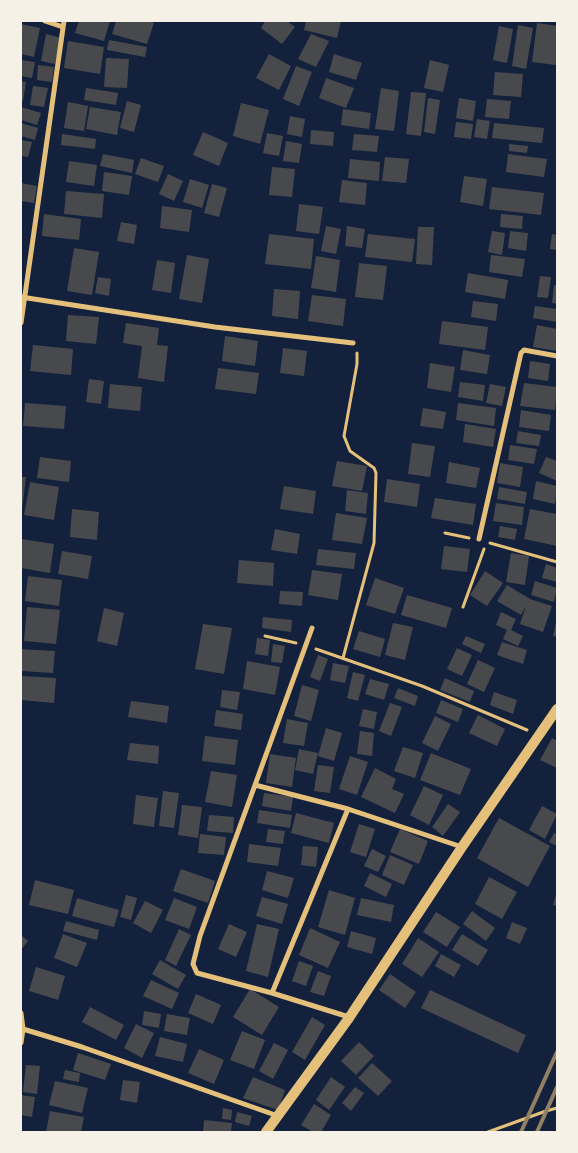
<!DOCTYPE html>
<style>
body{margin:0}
#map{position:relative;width:578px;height:1153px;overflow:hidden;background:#14213d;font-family:Manrope,sans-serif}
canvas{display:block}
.frame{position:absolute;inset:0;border:22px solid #f6f1e7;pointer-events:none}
</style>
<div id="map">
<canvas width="578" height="1153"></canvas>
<div class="frame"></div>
</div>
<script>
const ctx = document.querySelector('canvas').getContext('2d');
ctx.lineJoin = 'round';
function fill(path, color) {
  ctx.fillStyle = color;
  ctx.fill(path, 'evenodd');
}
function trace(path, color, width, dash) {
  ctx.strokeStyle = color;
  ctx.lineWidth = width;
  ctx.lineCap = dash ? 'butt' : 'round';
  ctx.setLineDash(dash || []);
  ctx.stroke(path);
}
const building = new Path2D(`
 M79,21H110L104,41L75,33Z
 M116,21H148L154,23L147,44L112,34Z
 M265,21H287L295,27L282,44L261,28Z
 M306,21H341L337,38L304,30Z
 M537,23L557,26L556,65L532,62Z
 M21,24L40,28L34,57L21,54Z
 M518,25L533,28L526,69L512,66Z
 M499,26L513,29L507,63L493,60Z
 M46,34L61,38L55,64L41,61Z
 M311,34L329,41L316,67L298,59Z
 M109,40L147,47L145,57L107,50Z
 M68,41L104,47L100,74L64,68Z
 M269,54L291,66L279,90L256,78Z
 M334,54L362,63L356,80L329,72Z
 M106,58L129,59L127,88L104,87Z
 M21,60L35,62L32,78L21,76Z
 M430,60L449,65L443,92L424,88Z
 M38,65L54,67L52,82L37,80Z
 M296,66L312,72L299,106L283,99Z
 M495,72L523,74L521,97L493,95Z
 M326,78L354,88L346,108L319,98Z
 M21,81L26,82L23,101H21Z
 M33,86L48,88L44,107L30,105Z
 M86,88L118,93L116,105L84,100Z
 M381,88L399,91L394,131L375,129Z
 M411,92L426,93L421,136L406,134Z
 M428,98L440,100L435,134L424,132Z
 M459,98L476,101L473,121L456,118Z
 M487,99L511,101L509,119L485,117Z
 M127,101L141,105L134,132L120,128Z
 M68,102L88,106L84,131L64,128Z
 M241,103L269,110L260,144L233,136Z
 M21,107L41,113L37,125L21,120Z
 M90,107L121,112L117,135L86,129Z
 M343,109L371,113L369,129L341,125Z
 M290,116L305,119L302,137L287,134Z
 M477,119L490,121L487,139L474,137Z
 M456,122L473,124L471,139L454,137Z
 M21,123L38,128L35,140L21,136Z
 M494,123L544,128L542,143L492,138Z
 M311,130L334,132L333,146L310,144Z
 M203,132L228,143L219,166L193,155Z
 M267,133L283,136L279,156L263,153Z
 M62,134L96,139L95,149L61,145Z
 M354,134L379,136L377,152L352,150Z
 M21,140L32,142L28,157L21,156Z
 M286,141L302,144L299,163L283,161Z
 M509,144L528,146L527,153L509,151Z
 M103,154L134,160L132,173L100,166Z
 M508,154L547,159L544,177L506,172Z
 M385,157L409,159L406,183L382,181Z
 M141,158L164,166L158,182L135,174Z
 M350,159L380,162L379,181L348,178Z
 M69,161L97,165L94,186L66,182Z
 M272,167L295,169L292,197L269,195Z
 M104,172L132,176L129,195L102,191Z
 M168,174L183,181L174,201L159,194Z
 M464,176L487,179L483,206L460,202Z
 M190,179L209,185L202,208L183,202Z
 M342,180L367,183L365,205L339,202Z
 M21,183L37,186L34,203L21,201Z
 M212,184L227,188L219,217L204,213Z
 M492,187L544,193L541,215L489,209Z
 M66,191L104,194L102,218L64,214Z
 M299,204L323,207L319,234L296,231Z
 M162,206L192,210L189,232L160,228Z
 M44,214L81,219L79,240L42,236Z
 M501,214L523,216L522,229L500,227Z
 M121,222L137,225L134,244L117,241Z
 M326,226L341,229L336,254L321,251Z
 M347,226L365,229L362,248L345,246Z
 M418,227H434L432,265L416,264Z
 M492,231L505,233L502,255L488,252Z
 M510,231L528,233L526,251L508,248Z
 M269,234L314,239L311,269L265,264Z
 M368,234L415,239L412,262L365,257Z
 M552,234L557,235V250L550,249Z
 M74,248L99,252L92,295L67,291Z
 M187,255L209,259L202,303L179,299Z
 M491,255L525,259L522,277L489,272Z
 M316,256L340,260L336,292L311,288Z
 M157,260L175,263L171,293L152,290Z
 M359,263L387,266L383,300L355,297Z
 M468,273L508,280L505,299L465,292Z
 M540,276L551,277L548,298L537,297Z
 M98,277L111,279L109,296L95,293Z
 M554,285H557V304L552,303Z
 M274,289L300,291L298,319L272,316Z
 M312,295L346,299L343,326L308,321Z
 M473,301L498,304L496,321L471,317Z
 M535,306L557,309V322L533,318Z
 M68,315L99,317L96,344L66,341Z
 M442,321L488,327L485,350L439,344Z
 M126,323L159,328L157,345L168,346L164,382L138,378L142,346L123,343Z
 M537,325L557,329V351L533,347Z
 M225,336L258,341L255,366L222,361Z
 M33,345L73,349L71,375L30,371Z
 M283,348L307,351L304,376L280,373Z
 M463,350L490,355L487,374L460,370Z
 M530,361L550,364L548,381L528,378Z
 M430,363L455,367L451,392L427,388Z
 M218,368L259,373L256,394L215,389Z
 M89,379L104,381L101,404L86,402Z
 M460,382L485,385L483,401L458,397Z
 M524,383L557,387L555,410L520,406Z
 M110,384L142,387L140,411L108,408Z
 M490,384L506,387L502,406L486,403Z
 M25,403L66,406L64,429L23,426Z
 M458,403L496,408L494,426L456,420Z
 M423,408L446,412L443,429L420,426Z
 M521,410L551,415L549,431L519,427Z
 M465,424L496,429L493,447L463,442Z
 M518,431L541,435L539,446L516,443Z
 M412,443L435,446L430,477L408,474Z
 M510,445L537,449L534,464L508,460Z
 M40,457L71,461L69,482L37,478Z
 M546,457L557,461V481L539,473Z
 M337,461L367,466L362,491L332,486Z
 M449,462L480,468L476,488L446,483Z
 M500,463L523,467L520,487L497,483Z
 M21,477H26L22,510H21Z
 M387,479L420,484L417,507L384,502Z
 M536,481L557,486L555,504L533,499Z
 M30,482L59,487L54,520L24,515Z
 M284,486L316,491L313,514L280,509Z
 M499,487L527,492L525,504L497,499Z
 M347,490L368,493L366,514L345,511Z
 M435,498L476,504L473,525L431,518Z
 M496,503L524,507L522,525L493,521Z
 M72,509L99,512L97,540L70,537Z
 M530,509L557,514V546L524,539Z
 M336,513L367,518L362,544L332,540Z
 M500,526L517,529L515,540L498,537Z
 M275,529L300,534L297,554L271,550Z
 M21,539L54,544L50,573L21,568Z
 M444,546L470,549L467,572L441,569Z
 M318,549L356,553L354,569L316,565Z
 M62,551L92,556L88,579L58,574Z
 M511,553L529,556L525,585L506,582Z
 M239,560L274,563L273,586L237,583Z
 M546,564L557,568V582L542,578Z
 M312,570L342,574L338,600L308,595Z
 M485,571L503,583L487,606L470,595Z
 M28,576L62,580L59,606L25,601Z
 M375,578L404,588L395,614L366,605Z
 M535,581L557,588L554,602L531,595Z
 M507,585L530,599L552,606L543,632L520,624L526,606L521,615L497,601Z
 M280,591L303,592L302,606L279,604Z
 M407,595L452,608L446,628L401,615Z
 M27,607L60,610L56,644L24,641Z
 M104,608L124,613L117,646L97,641Z
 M501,612L516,619L511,630L523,636L518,646L503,639L507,630L496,625Z
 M263,617L292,620L291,632L262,628Z
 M556,622H557V637L553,636Z
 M393,623L413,627L405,660L385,655Z
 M203,624L232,628L224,674L195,669Z
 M359,631L385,639L380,657L353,649Z
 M466,636L485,644L481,653L462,644Z
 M257,638L270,640L268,656L255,654Z
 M502,642L527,650L523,664L497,655Z
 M273,644L285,646L282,663L271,662Z
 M457,648L472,655L462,676L447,669Z
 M21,649L55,651L53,673L21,671Z
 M318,655L328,659L320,681L310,677Z
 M478,660L495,668L484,692L467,684Z
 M247,661L280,667L275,695L243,689Z
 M333,663L349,666L345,683L330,680Z
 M353,672L365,675L358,701L347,698Z
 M22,676L56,678L54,703L21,700Z
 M445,678L474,691L470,702L440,690Z
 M370,679L389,684L384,700L365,694Z
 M302,685L319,690L311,721L294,716Z
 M398,688L418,696L415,706L394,698Z
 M222,690L240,692L237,710L220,707Z
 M494,692L517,700L513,714L490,705Z
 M441,700L463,709L458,722L436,713Z
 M131,701L169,706L167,723L128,717Z
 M390,703L402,707L391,736L379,731Z
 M363,709L377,712L374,729L359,726Z
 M216,710L243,714L241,730L214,726Z
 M478,715L505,729L497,746L469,733Z
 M435,716L451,724L438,751L422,743Z
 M287,719L308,723L304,746L283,743Z
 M326,728L342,733L334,761L318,756Z
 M360,731L374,733L372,756L357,754Z
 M205,736L238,740L235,765L202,761Z
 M552,738L557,741V768L540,760Z
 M130,743L159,746L158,764L127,760Z
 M403,747L423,753L415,778L394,771Z
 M299,749L318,753L313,774L295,770Z
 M431,753L471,769L460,795L420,780Z
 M270,754L296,758L292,787L266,783Z
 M350,756L368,762L357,795L339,789Z
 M318,765L334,767L330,793L314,791Z
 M375,768L396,779L392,789L404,794L395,813L361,797Z
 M211,771L237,775L232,807L205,802Z
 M424,786L443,795L429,825L410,815Z
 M163,791L179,793L174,828L159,826Z
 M264,793L293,797L291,811L262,806Z
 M136,795L158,798L154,827L133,824Z
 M448,804L460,812L443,836L432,827Z
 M182,805L202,807L198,838L178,835Z
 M542,806L557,814L545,839L529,830Z
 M259,810L292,815L290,828L257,823Z
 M296,813L334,823L329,843L291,833Z
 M209,815L234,817L233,833L207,831Z
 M499,818L550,846L528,887L477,858Z
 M359,824L375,829L366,857L350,852Z
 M268,829L285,831L283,844L266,842Z
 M400,829L428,841L419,864L390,852Z
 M554,833L557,834V846L549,842Z
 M200,834L226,837L224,855L198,853Z
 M249,844L281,848L278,866L247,862Z
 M303,846L318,847L316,867L301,865Z
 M372,849L386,856L378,872L364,866Z
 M390,855L413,865L404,885L382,875Z
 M181,869L215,881L208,903L173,891Z
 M267,871L294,878L288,898L262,890Z
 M370,873L392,884L386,897L364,886Z
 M489,877L517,892L502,919L475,904Z
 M35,880L74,890L68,914L29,905Z
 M329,890L355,898L345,935L318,927Z
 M557,892V906L553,905Z
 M126,895L137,898L131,920L120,917Z
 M262,897L288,904L282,924L256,916Z
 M77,898L119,910L114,927L72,916Z
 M174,898L197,907L189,929L165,920Z
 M361,898L394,905L391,922L357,915Z
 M145,901L163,910L151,933L133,923Z
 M472,911L495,928L486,941L463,924Z
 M436,912L460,927L447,947L423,932Z
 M66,921L99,930L97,940L63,931Z
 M512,922L527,928L520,944L506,938Z
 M229,924L247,932L236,957L218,949Z
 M257,924L279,929L268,977L246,971Z
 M310,928L340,942L328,968L299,955Z
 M179,929L191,935L176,966L165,960Z
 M351,931L376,938L372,954L347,947Z
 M63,934L87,943L77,967L54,958Z
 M462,934L488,950L478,966L452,950Z
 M21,935L28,941L21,950Z
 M418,938L439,952L422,977L402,964Z
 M441,954L461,965L454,977L435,966Z
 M160,960L186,975L178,989L152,974Z
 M299,961L313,966L306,986L292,981Z
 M36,967L65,976L58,1000L29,991Z
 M318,971L331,976L324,996L310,992Z
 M390,974L416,992L405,1008L379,990Z
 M151,980L179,993L172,1009L143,996Z
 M250,989L279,1007L262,1035L233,1017Z
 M430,990L526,1035L518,1053L421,1008Z
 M196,994L221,1005L213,1024L188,1013Z
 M90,1007L124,1025L116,1040L82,1022Z
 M144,1011L161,1014L159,1028L142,1025Z
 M167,1014L190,1018L187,1035L164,1031Z
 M312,1017L325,1025L305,1060L292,1052Z
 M136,1024L154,1033L142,1058L124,1048Z
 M242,1031L265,1040L254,1069L230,1060Z
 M160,1037L187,1044L183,1062L155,1056Z
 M359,1042L374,1056L356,1075L341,1061Z
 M274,1043L288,1050L273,1079L259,1071Z
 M199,1049L224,1060L214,1084L188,1073Z
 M78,1053L111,1064L105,1080L73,1070Z
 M372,1063L392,1081L378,1096L358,1078Z
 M26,1065L40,1066L37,1094L23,1092Z
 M65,1070L80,1073L79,1082L63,1079Z
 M253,1077L285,1090L278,1110L243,1098Z
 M331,1077L345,1087L329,1110L316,1100Z
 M123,1080L140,1082L137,1103L120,1100Z
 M55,1081L88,1088L82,1113L49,1105Z
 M355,1087L364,1093L351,1111L342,1103Z
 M21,1095L35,1097L32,1117L21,1115Z
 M314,1104L331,1115L321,1132H313L301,1125Z
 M223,1108L232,1110L231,1120L222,1119Z
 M50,1111L84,1117L81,1132H46Z
 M237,1112L252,1116L249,1126L235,1122Z
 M204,1120L232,1123L231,1132H203Z`);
const path = new Path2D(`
 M445,533L469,538
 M490,543L557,562
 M463,607L484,549
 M265,636L296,643
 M316,649L422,686L527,730
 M343,658L374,543L376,473L374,468L350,451L344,436L357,364V353
 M488,1132L546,1111L557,1108`);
const minor = new Path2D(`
 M45,21L63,27
 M21,297L215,327L353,343
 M21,323L64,21
 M479,539L521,353L524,350L557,356
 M255,785L312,628
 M272,993L348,809
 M21,1013L23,1029
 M349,1017L272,993L197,973L193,964L200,936L255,785L348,809L462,847
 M21,1043L23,1029L82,1047L278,1116`);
const secondary = new Path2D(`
 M266,1132L349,1018L462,847L557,709`);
const rail = new Path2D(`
 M521,1132L557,1052
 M537,1132L557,1087`);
fill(building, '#48494c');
trace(path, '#e5c07b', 3);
trace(minor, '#e5c07b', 5);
trace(secondary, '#e5c07b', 10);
trace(rail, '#918062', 4);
</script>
